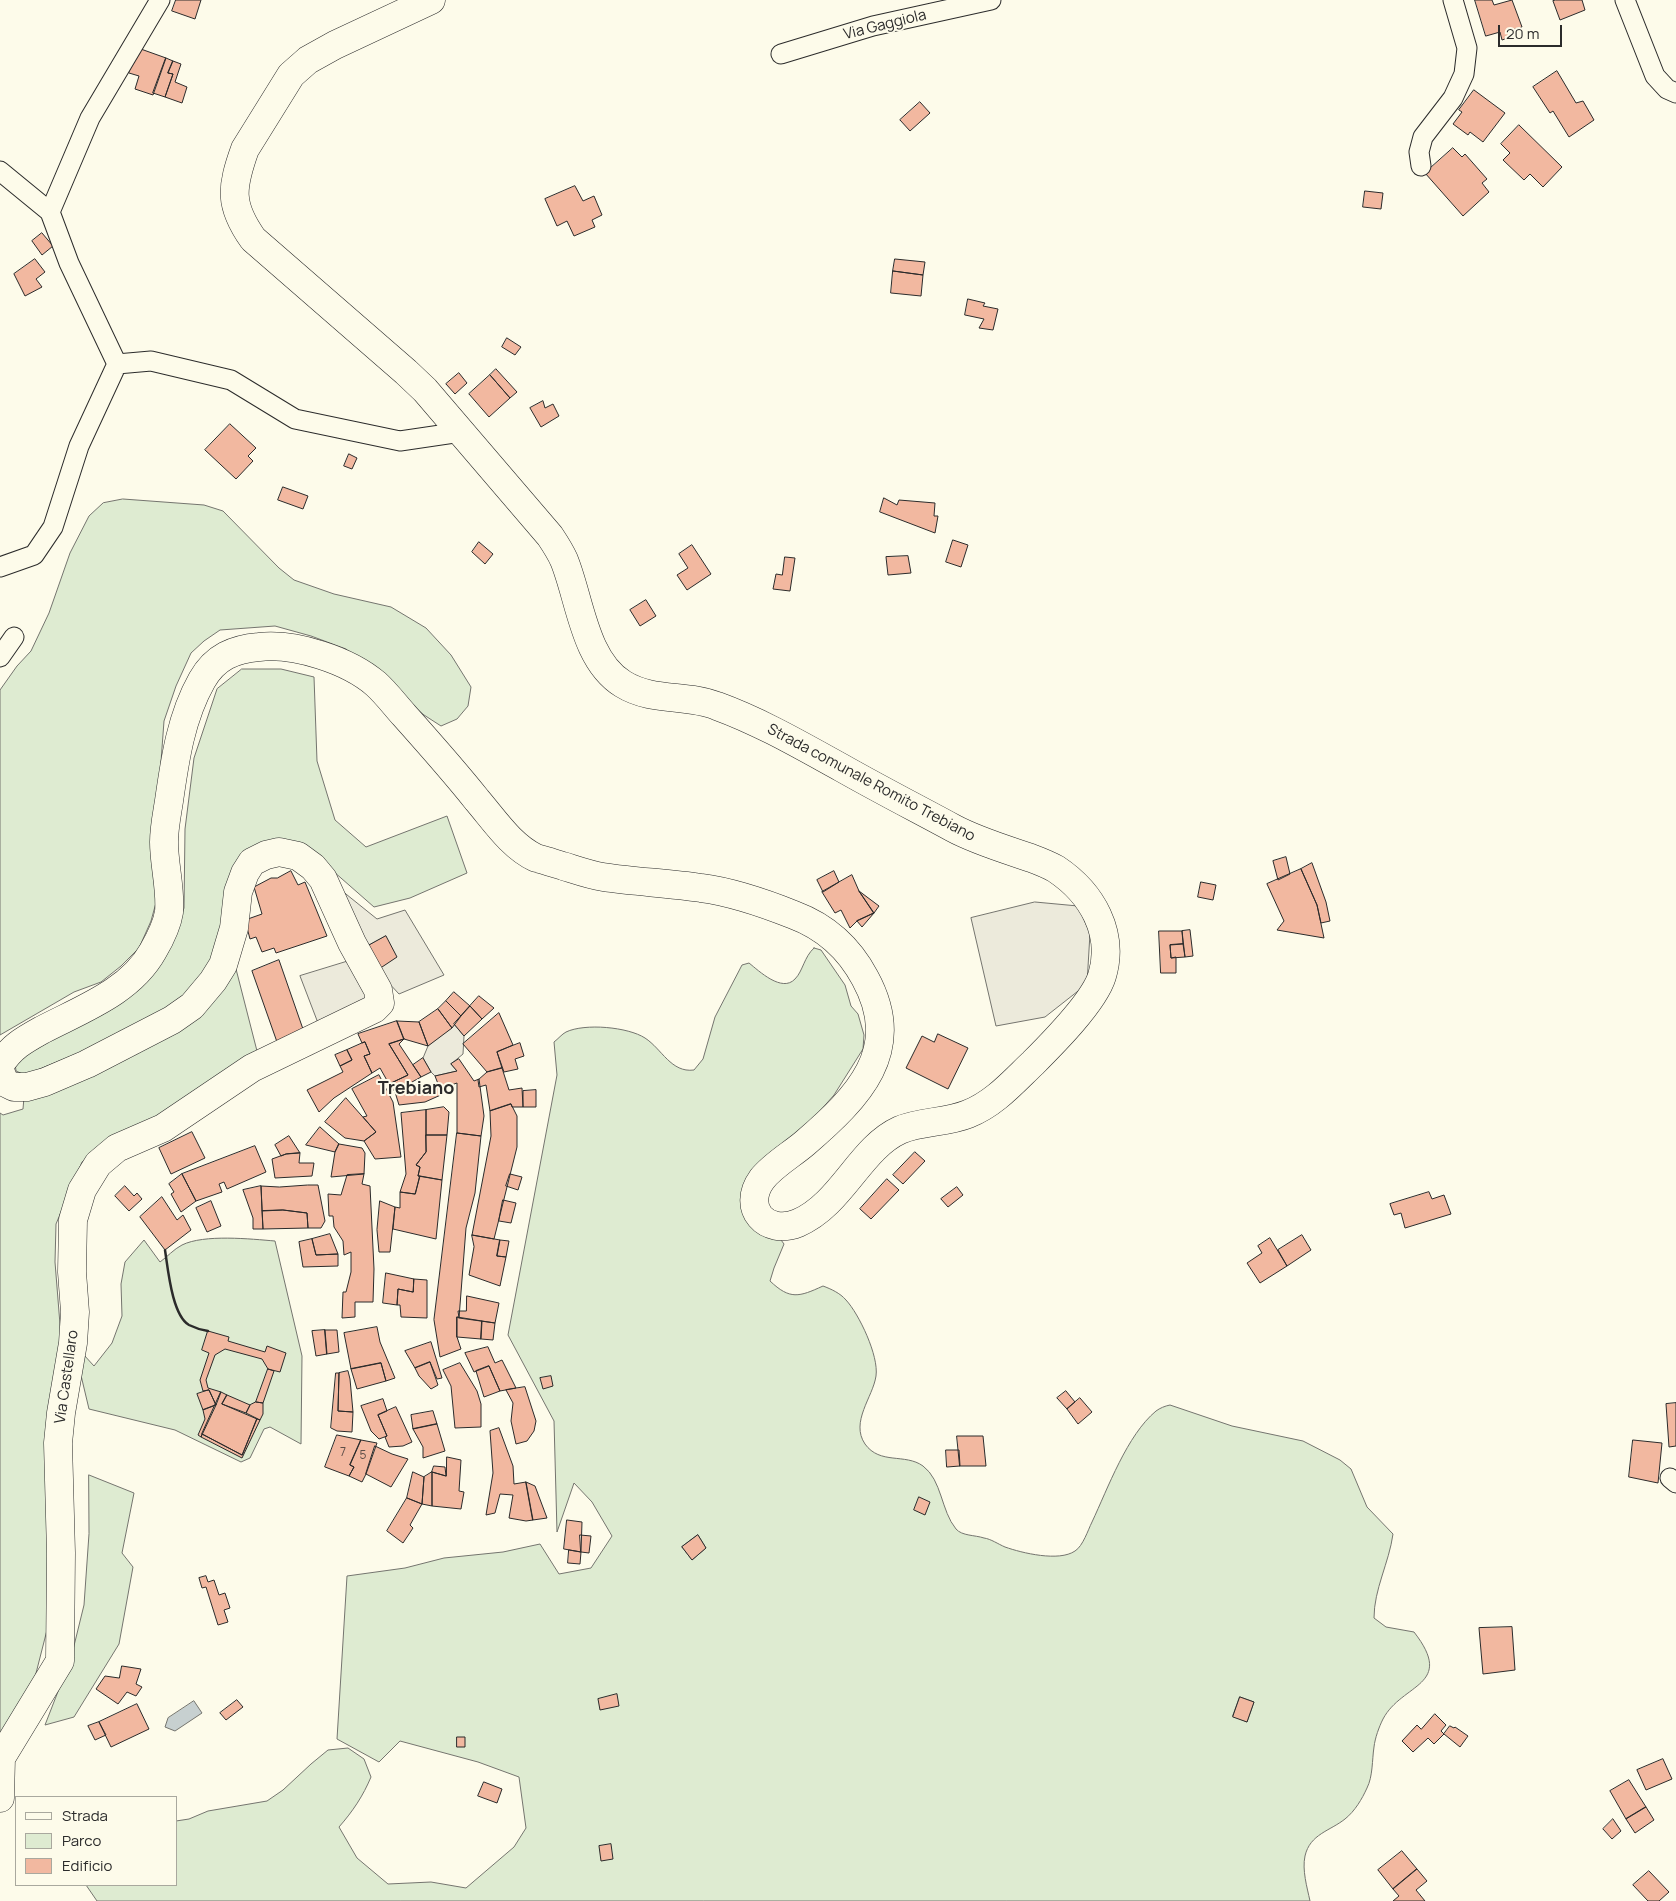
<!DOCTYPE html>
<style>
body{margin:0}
#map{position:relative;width:1676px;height:1901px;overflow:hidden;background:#fdfbea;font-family:Manrope,sans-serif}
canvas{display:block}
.legend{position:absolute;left:15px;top:1796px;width:162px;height:90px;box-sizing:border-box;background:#fdfbea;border:1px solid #a9a89e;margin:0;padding:6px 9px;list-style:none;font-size:15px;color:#2b2b2b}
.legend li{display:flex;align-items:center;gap:10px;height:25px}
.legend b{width:25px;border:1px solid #a9a89e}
.scale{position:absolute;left:1498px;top:25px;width:64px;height:22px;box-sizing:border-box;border:2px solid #2b2b2b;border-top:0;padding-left:6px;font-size:15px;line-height:18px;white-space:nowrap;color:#2b2b2b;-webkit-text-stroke:4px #fdfbea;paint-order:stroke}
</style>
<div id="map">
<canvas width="1676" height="1901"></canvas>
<ul class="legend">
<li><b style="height:6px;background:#fdfbea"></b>Strada</li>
<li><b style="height:14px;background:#deebd1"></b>Parco</li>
<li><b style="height:14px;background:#f2b8a0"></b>Edificio</li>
</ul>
<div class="scale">20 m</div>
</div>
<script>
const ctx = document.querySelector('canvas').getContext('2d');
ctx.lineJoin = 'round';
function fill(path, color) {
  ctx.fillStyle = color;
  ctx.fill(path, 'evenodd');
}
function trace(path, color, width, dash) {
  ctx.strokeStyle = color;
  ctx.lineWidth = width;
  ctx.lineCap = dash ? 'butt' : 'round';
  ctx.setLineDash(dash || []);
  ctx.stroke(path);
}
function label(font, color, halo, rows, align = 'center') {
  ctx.font = font + ' Manrope,sans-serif';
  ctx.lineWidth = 4;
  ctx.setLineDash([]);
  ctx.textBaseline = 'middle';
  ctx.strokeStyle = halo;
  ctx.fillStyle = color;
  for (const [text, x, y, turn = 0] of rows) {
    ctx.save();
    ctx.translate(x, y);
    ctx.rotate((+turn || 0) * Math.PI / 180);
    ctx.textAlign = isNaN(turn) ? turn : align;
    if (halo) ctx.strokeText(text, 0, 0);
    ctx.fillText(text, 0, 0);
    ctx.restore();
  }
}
const green = new Path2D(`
 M123,499L204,505L223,511L279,568L294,580L334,594L391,607L426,628L451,655L471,687L468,706L457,719L441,726L424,715L346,649L311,636L275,626L220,630L204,641L191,653L176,686L164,721L155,843L157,899L151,921L139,948L121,966L101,982L74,992L0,1035V690L17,666L31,651L49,613L70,553L89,516L103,503Z
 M242,669H281L314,677L317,761L335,820L366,847L447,816L467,873L410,898L374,907L325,864L273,845L206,968L185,994L153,1017L116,1038L25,1075L16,1071L15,1063L22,1057L129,996L145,983L168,952L184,908L185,829L194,758L217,689Z
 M814,948L821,950L845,985L851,1006L858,1014L864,1035L863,1049L834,1095L747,1194L784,1244L774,1268L770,1281C790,1300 799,1297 823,1286C831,1289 840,1293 846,1300C859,1314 879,1356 876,1376C873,1397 850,1422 865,1444C880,1465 905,1453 923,1466C942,1480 941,1511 956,1529C962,1536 975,1535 984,1538C991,1539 998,1544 1005,1547C1022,1553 1059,1562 1075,1551C1083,1546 1088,1530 1092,1522C1108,1488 1127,1435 1156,1411C1160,1408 1165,1406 1170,1405L1232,1426L1303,1441L1340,1460L1351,1469L1367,1507L1393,1534C1389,1563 1374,1589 1374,1618L1386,1627L1414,1632C1456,1686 1402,1683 1383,1719C1379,1727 1375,1738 1374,1747C1372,1760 1373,1776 1367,1788C1362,1799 1355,1811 1345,1819C1330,1831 1310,1834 1305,1856C1302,1870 1307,1887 1310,1901H97L86,1885H176V1821L189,1819L208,1811L267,1801L283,1790L311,1764L328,1750L348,1748L364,1759L371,1777C363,1796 353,1811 339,1827L357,1858L388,1884L431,1882L466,1888L514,1847L526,1828L519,1777L478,1762L400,1741L379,1762L337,1739L347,1576L405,1568L444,1558L503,1552L540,1544L559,1574L591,1568L612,1536L592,1502L574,1483L557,1532L554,1421L508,1335L557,1075L554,1042C558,1039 562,1034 566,1032C585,1023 628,1027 645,1038C662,1049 671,1073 694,1070L703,1059L715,1017L742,965L749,963C759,971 782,993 795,979C803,971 804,957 814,948ZM698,1535L706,1548L692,1560L682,1547ZM1240,1697L1254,1702L1247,1722L1233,1716Z
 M235,965L257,1051L252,1068L98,1150L82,1162L56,1224L55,1262L61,1337L73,1343L94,1366L112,1343L122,1316L121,1284L125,1262L144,1240L160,1262C167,1257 174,1249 182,1245C204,1234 251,1239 275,1241L302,1356L301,1444L270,1427L264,1429L250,1458L241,1462L175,1430L89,1409L74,1346L47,1630L33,1685L0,1769V1113L3,1115L23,1109L24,1097Z
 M89,1475L134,1493L122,1553L133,1567L119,1644L74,1717L45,1725L71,1658L84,1605L89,1534Z`);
const parking = new Path2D(`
 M336,886L377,919L405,910L444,975L399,994L387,981L379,969L386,936L366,947Z
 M1035,902L1078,906L1090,933L1087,984L1045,1017L996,1026L971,918Z
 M349,961L371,1003L318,1023L300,976Z
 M454,1024L464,1036L463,1054L451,1064L457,1071L435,1076L431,1072L423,1058L428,1046Z`);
const water = new Path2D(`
 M194,1701L202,1713L175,1731L165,1727L168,1718Z`);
const building = new Path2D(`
 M176,0H201L195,19L172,11Z
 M1475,0H1492L1494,5L1512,0L1522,27L1509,31L1511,37L1502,40L1500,32L1486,36Z
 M1556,0H1582L1585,10L1560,20L1553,1Z
 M138,48L166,58L153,95L135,89L139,76L129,73Z
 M166,58L173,61L168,73L173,74L165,97L153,93Z
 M173,61L181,64L175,82L187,87L182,103L165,97L173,74L168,73Z
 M1557,71L1576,103L1583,101L1594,120L1569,137L1553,111L1550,113L1533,87Z
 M1474,90L1505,113L1483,142L1470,132L1468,135L1453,124L1462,112L1459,110Z
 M920,102L930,113L910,131L900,120Z
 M1519,125L1562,167L1543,187L1530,174L1524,180L1503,160L1510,153L1501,144Z
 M1453,148L1462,157L1465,154L1487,179L1482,183L1489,192L1463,216L1425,173Z
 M575,186L583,201L594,196L602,215L592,220L595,227L574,236L567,221L557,226L545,199Z
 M1365,191L1383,193L1381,209L1363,207Z
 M42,233L53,246L42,255L32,241Z
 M35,259L45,272L36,279L42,287L25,296L14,274Z
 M895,259L925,262L923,275L893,271Z
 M893,271L923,275L921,296L891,293Z
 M968,299L985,303L983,306L998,309L993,330L979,328L984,319L965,315Z
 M507,338L521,347L515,355L502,347Z
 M496,369L517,392L510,398L490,375Z
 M459,373L467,383L455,394L446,384Z
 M490,375L510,398L489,417L469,394Z
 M543,401L545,408L553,404L559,416L541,427L530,408Z
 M230,424L256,448L248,456L253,461L236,479L205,450Z
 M349,454L357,458L352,469L344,466Z
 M283,487L308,496L303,509L278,500Z
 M884,498L897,505L899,500L935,503L934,516H938L935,533L880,512Z
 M953,540L968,545L961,567L946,562Z
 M479,542L493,554L485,564L472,552Z
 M692,545L711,574L687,590L677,575L688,568L679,554Z
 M908,556L911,573L888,575L886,557Z
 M785,557L795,558L790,591L773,589L776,574L782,575Z
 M646,600L656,616L640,626L630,610Z
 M1286,857L1290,874L1278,880L1273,861Z
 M1312,863L1326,902L1330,921L1321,923L1317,905L1301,869Z
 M1301,869L1317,905L1324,938L1277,930L1284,921L1267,884Z
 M291,871L298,885L305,882L327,936L276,953L274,948L262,952L256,937L250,939L245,920L262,914L254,887L271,878H277Z
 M834,871L839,882L823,892L817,880Z
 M852,875L859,891L874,913L857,921L850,928L841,910L835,913L822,892Z
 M1201,882L1216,885L1213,900L1198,897Z
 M859,891L879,906L874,913Z
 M874,913L862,927L857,921Z
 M1190,930L1193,956L1185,957L1182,931Z
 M1159,931H1182L1183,944L1170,945L1171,958L1176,957V973H1161Z
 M386,936L397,957L379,969L366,947Z
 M1183,944L1185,957L1171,958L1170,945Z
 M279,960L304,1032L277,1042L252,971Z
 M454,992L470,1006L461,1016L446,1001Z
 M479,996L494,1008L482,1019L470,1006Z
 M446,1001L461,1016L452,1028L438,1009Z
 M470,1006L482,1019L464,1036L454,1024Z
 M438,1009L452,1028L428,1046L419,1022Z
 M499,1013L513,1045L497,1052L502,1068L487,1072L463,1044Z
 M397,1021L404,1039L389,1044L408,1075L389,1084L380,1068L372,1073L364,1056L370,1054L365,1042L362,1043L358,1034Z
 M397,1021L419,1022L428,1046L404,1039Z
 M938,1034L968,1048L948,1089L906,1068L922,1036L934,1042Z
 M404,1039L399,1044L421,1077L412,1082L414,1086L395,1092L389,1084L408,1075L389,1044Z
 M365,1042L370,1054L364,1056L372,1073L334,1098L319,1112L307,1090L343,1072L340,1066L352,1060L347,1050Z
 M520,1043L524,1056L515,1059L518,1069L504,1072L497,1052Z
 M347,1050L352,1060L340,1066L335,1055Z
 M423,1058L431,1072L421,1077L413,1065Z
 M459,1059L474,1081L479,1079L484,1116L481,1136L457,1133V1083L440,1089L435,1076L457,1071L451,1064Z
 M502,1068L509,1090L522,1088L523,1107H512L511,1104L490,1111L486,1085L479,1087L478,1080L487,1072Z
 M379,1075L393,1102L401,1157L375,1159L364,1141L376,1132L363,1117L367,1116L352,1089Z
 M439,1085L443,1094L425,1102L399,1105L395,1092L414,1086L417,1094Z
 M536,1090V1107H523V1091Z
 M346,1098L376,1132L364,1141L345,1138L325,1122Z
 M511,1104L517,1116V1147L494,1239L472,1235L491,1136L490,1111Z
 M444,1107L449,1112L447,1135H426V1110Z
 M426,1110V1152L416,1165L420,1167L418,1176H420L415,1194L400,1192L406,1174L401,1113Z
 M320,1127L339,1144L335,1152L306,1145Z
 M192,1132L205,1158L171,1174L159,1148Z
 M457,1133L481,1136L475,1193L466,1228L459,1318L457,1317V1337L461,1349L440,1357L434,1320Z
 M426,1135H447L442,1180L418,1176L420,1167L416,1165L426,1152Z
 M289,1136L300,1153L286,1154L281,1156L275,1145Z
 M339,1144L362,1148L365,1153L364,1174L331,1177L335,1152Z
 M255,1146L266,1172L227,1189L224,1182L219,1184L222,1192L196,1201L182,1174Z
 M915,1152L925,1161L903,1184L893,1175Z
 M300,1153L299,1163H314L312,1176L275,1178L272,1159L286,1154Z
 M182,1174L196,1201L181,1212L171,1194L174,1192L169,1184Z
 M364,1174L362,1184L370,1186L374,1269L373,1302H355V1317L342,1318L343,1292H346L351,1272V1252L344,1255L343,1241L334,1227L333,1216H329L328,1194L341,1195L347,1175Z
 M510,1174L522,1177L518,1190L506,1186Z
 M420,1176L442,1180L436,1239L393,1229L395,1207L400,1208V1192L415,1194Z
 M887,1179L899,1190L871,1219L860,1209Z
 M308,1185H318L325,1221L321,1228H308L307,1213L283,1210L262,1211L261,1186L279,1187Z
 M125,1186L134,1196L137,1193L142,1199L129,1211L115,1196Z
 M261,1186L263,1229H253V1218L243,1190Z
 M957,1187L963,1195L948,1207L941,1199Z
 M1429,1192L1432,1199L1444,1195L1451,1214L1405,1228L1401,1213L1394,1215L1390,1204Z
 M162,1197L177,1220L183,1215L191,1230L165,1250L140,1217Z
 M503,1200L516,1203L511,1223L499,1221Z
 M211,1201L221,1226L207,1232L196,1208Z
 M380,1201L395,1207L390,1252H379L377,1230Z
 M283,1210L307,1213L308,1228L263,1229L262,1211Z
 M330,1234L338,1254L316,1255L312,1239Z
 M472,1235L500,1240L497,1256L506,1257L500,1286L469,1275L474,1247Z
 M1302,1235L1311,1250L1287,1266L1278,1250Z
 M1270,1238L1287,1266L1260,1283L1247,1263L1262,1253L1258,1246Z
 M312,1239L316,1255L338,1254V1266L303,1267L299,1242Z
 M500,1240L509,1241L506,1257L497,1256Z
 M386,1273L414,1279L413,1292L398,1289L397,1305L383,1303Z
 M414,1279L427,1280V1318L401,1317L400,1305H397L398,1289L413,1292Z
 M467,1296L499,1303L495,1323L459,1318L458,1311H466Z
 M457,1317L482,1321L481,1339L457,1337Z
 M482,1321L495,1323L493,1340L481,1339Z
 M377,1327L380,1342L395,1378L386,1381L381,1363L351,1369L344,1333Z
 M325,1330H337L339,1352L327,1354Z
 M325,1330L327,1354L316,1356L312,1331Z
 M208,1331L229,1337L228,1341L265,1352L267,1346L286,1353L280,1372L268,1369L262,1359L225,1349L215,1355L206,1380L208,1388L221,1392L216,1405L209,1390L203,1391L200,1380L209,1353L202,1350Z
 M431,1342L442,1378L437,1379L430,1362L415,1368L405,1351Z
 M488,1347L495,1363L502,1360L516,1388L500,1391L489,1366L474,1372L465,1353Z
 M430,1362L438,1385L431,1389L419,1376L415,1368Z
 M381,1363L386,1381L357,1389L351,1369Z
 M460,1363L477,1391L481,1404V1427L455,1428L451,1386L443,1370Z
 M489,1366L500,1391L484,1397L476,1371Z
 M268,1369L274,1371L263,1403L256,1402Z
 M348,1371L350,1379L353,1412L338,1411L339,1373Z
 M336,1373H339L338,1411L353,1412L352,1432L337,1431L331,1428Z
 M551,1376L553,1386L543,1389L540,1378Z
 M525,1387L536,1421L534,1431L527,1441L516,1444L511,1421L513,1403L506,1390Z
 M209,1390L216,1405L203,1410L197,1394Z
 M1066,1391L1075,1402L1067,1409L1057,1398Z
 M221,1392L227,1395L222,1404L257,1419L242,1455L202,1434Z
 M227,1395L250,1405L246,1413L222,1404Z
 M1080,1398L1092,1412L1078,1424L1067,1409Z
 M383,1399L387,1411L378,1415L387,1436L379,1439L371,1431L361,1406Z
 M256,1402L263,1403V1414L260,1420L246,1413L250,1405Z
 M1676,1403V1446L1669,1447L1666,1404Z
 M216,1405L209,1420L201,1437L198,1435L205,1419L203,1410Z
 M396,1407L412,1442L403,1446L389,1447L385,1437L387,1436L378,1415Z
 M433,1411L437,1424L413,1429L411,1415Z
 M257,1419L260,1420L242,1458L201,1437L202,1434L242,1455Z
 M437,1424L445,1451L423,1458V1447L413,1429Z
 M499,1428L513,1466L514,1484L526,1482L533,1520L526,1521L509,1518L513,1495L500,1494L495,1513L486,1515L493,1473L490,1431Z
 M337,1435L361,1440L350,1465L354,1467L349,1476L325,1467Z
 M957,1436H983L986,1466H960Z
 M361,1440L377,1443L366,1474L362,1482L349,1476L354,1467L350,1465Z
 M1633,1440L1662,1443L1658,1483L1629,1477Z
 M375,1446L392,1454L408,1459L391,1487L366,1474Z
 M946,1450H959L960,1466L947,1467Z
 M447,1457L461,1460L459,1491L464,1492L461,1509L432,1506V1472L446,1476Z
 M434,1466L445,1467L446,1476L432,1472Z
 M413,1472L424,1477L422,1504L407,1498Z
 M432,1472V1506L422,1504L424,1477Z
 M526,1482L535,1486L547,1518L533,1520Z
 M919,1497L930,1502L925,1515L914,1510Z
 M407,1498L422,1504L410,1525L413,1528L403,1543L387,1531Z
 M567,1520L582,1522L581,1552L564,1549Z
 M580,1535L591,1536L589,1553L581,1552Z
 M698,1535L706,1548L692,1560L682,1547Z
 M569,1550L581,1552L580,1564L568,1563Z
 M206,1576L208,1582L214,1580L219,1595L225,1593L230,1608L224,1610L228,1622L218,1625L206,1587L202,1588L199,1578Z
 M1512,1627L1515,1670L1483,1674L1479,1628Z
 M122,1666L141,1669L136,1684L142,1687L136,1696L127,1692L118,1704L96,1689L105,1676L119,1678Z
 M617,1694L619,1706L600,1710L598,1699Z
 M1240,1697L1254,1702L1247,1722L1233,1717Z
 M237,1700L243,1707L226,1720L220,1713Z
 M137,1704L149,1729L111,1747L99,1722Z
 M1435,1714L1446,1725L1441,1731L1444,1734L1434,1744L1428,1738L1413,1752L1402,1741L1417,1725L1421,1729Z
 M99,1722L106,1735L95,1740L88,1726Z
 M1450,1726L1454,1728L1455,1727L1468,1736L1460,1747L1444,1734Z
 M457,1737H465V1747H457Z
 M1663,1759L1672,1779L1646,1790L1637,1770Z
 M1629,1780L1646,1807L1626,1819L1610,1791Z
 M484,1782L502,1789L497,1803L478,1796Z
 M1646,1807L1654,1820L1635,1833L1626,1819Z
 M1613,1819L1621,1831L1612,1839L1603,1829Z
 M611,1844L613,1859L601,1861L599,1846Z
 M1402,1851L1417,1869L1393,1889L1378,1870Z
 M1417,1869L1427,1881L1416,1890L1425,1901H1393L1399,1896L1393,1889Z
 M1649,1871L1669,1892L1659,1901H1648L1633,1885Z`);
const street = new Path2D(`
 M1625,0L1655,76L1667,89L1676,93
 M781,54L873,26L991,0
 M1421,166L1419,152L1423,137L1453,98L1464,74L1467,48L1453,0
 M0,171L50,212
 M117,364L69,263L50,212L90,118L160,0
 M0,567L34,555L53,527L79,446L117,364L151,361L231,380L295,419L400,441L461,432
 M0,657L14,637
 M1670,1478L1676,1483`);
const secondary = new Path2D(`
 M0,1065C11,1047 24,1040 42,1030C82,1009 130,992 153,951C160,939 167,925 169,912C171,889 164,865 164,842C164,828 167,814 169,801C175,759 181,717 202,680C215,657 234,649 259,647C295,643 348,660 376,684C386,693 395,705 404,715C429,743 454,771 477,800C495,821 511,846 536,858C538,858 562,866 563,866C576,870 590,875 603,877C636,882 668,883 701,888C733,892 764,903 794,915C826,927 849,948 865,978C905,1051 858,1097 805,1143C791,1155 773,1165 762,1179C741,1208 766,1236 798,1223C842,1204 860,1148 900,1130C921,1121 946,1123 968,1114C994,1104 1013,1082 1033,1063C1053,1043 1094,1002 1102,976C1115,933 1092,893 1056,869C1049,865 1039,861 1031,858C1005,849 977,841 953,828C916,808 879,789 842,768C802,746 761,722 717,706C687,694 652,702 623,684C584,660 580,599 564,560C560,551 556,545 550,536L425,390L406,372L253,239C229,205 231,188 245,149L291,75L308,60L335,45L431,0
 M0,1070L4,1082L14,1087H27L45,1082L87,1064L172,1020L192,1006L213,981L223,965L234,928L238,892L245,873L252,862L266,855L279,852L298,856L313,867L323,879L352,943L378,990L380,1003L374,1009L252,1068L163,1128L117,1148L98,1164L82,1190L73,1220L72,1272L75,1312L73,1343L61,1413L58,1443L61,1553L60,1661L1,1758L0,1798`);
const wall = new Path2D(`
 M165,1250C168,1269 172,1315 189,1325C195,1328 202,1330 208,1331`);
const numberNames = [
 ["7",343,1453],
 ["5",363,1456]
];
const streetNames = [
 ["Via Gaggiola",885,25,-14],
 ["Strada comunale Romito Trebiano",871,783,28],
 ["Via Castellaro",67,1377,-82]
];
const quarterNames = [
 ["Trebiano",416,1089]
];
fill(green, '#deebd1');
trace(green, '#74746e', 1);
fill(parking, '#eceadb');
trace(parking, '#74746e', 1);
fill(water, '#c7d0d0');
trace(water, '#74746e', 1);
fill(building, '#f2b8a0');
trace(building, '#2b2b2b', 1);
trace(street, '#2b2b2b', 21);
trace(secondary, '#2b2b2b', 29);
trace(street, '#fdfbea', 19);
trace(secondary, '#fdfbea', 28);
trace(wall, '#2b2b2b', 2.5);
label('12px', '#5d4e48', null, numberNames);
label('15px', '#2b2b2b', '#fdfbea', streetNames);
label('bold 18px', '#2b2b2b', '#fdfbea', quarterNames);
</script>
